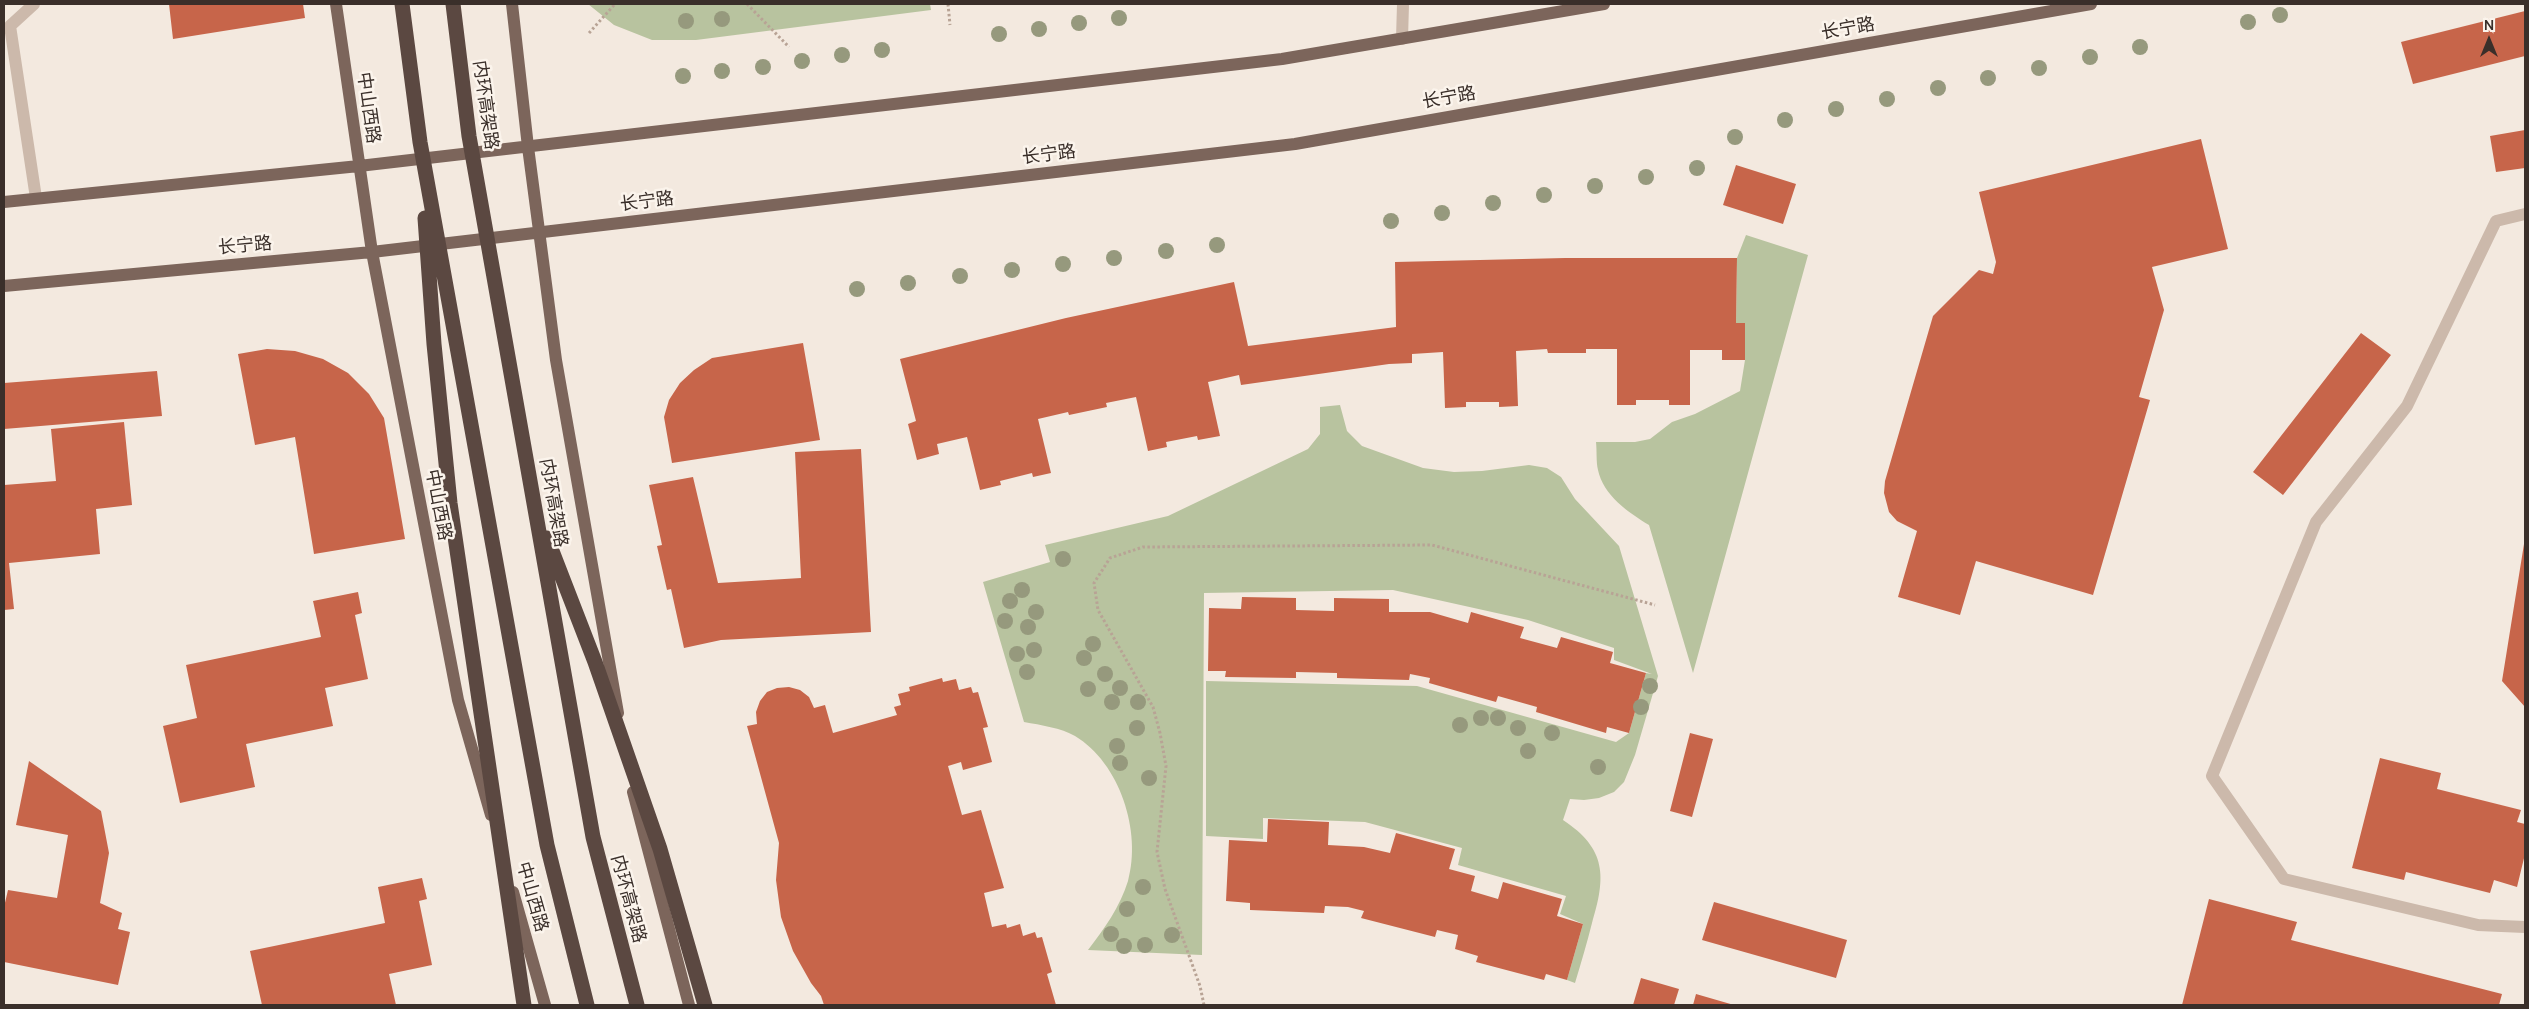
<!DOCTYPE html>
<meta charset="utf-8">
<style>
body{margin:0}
#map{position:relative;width:2529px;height:1009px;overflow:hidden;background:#f3e9df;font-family:Manrope,sans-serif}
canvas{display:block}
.frame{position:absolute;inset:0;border:5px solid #3a2f2a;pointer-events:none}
.north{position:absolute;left:2464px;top:15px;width:50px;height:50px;-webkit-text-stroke:4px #fbf4ec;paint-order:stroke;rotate:0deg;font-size:14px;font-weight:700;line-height:20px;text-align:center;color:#3a2f2a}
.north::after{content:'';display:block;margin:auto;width:18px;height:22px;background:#3a2f2a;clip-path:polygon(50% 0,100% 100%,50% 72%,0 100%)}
</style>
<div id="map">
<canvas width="2529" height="1009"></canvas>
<div class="frame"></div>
<div class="north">N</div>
</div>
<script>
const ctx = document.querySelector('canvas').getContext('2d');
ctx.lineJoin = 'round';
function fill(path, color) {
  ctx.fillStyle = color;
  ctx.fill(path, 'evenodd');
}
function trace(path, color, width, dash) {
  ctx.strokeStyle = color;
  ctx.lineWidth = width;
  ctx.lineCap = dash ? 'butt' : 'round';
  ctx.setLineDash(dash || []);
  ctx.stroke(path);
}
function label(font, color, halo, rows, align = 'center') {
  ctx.font = font + ' Manrope,"Noto Sans SC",sans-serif';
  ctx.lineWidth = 5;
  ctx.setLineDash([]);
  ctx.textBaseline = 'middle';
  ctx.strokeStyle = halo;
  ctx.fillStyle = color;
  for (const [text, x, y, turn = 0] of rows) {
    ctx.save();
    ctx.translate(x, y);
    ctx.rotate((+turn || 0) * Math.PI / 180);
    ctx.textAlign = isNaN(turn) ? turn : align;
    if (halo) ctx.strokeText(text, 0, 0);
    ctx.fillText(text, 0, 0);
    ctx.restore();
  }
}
const green = new Path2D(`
 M588,4H930L931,10L696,40H652L614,25Z
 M1746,235L1808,255L1693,673L1649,525C1629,513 1603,495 1598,470C1596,462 1597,451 1596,442H1635L1650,439L1672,422L1695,414L1740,391L1745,360V324L1736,323L1737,258Z
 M1340,405L1347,431L1362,446L1423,468L1454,472L1482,471L1529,465L1547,468L1561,477L1575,499L1619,546L1658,676L1635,755L1624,782L1614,792L1599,798L1584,800L1570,799L1563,820C1607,849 1606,877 1592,923C1587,943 1581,963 1575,983L1567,980L1583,924L1560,914L1566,896L1458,865L1462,848L1365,822L1263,818V839L1206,836V681L1417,686L1616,742L1629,733L1646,673L1652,674L1614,660V648L1528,620L1393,590L1204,593L1202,955L1088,950C1104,929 1120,907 1128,881C1142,832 1120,763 1075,736C1061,728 1041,725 1024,722L983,582L1050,562L1045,545L1168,516L1308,449L1320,434V407Z`);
const building = new Path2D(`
 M169,4H303L305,18L173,39Z
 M2525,11V56L2413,84L2401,42Z
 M2525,130V168L2496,172L2490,136Z
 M2201,139L2228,249L2152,267L2164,310L2139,397L2150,400L2093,595L1976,561L1960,615L1898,597L1917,531L1897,521L1889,512L1884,493L1885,481L1933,316L1979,270L1993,274L1996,262L1979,192Z
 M1736,165L1796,184L1783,224L1723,205Z
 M1565,258H1737L1736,323H1745V360H1722V350H1690V405H1669V400H1636V405H1617V349H1586V353H1548L1547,349L1516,351L1518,406L1499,407V402H1466V407L1445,408L1443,352L1412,354V363L1389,364L1241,385L1239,375L1208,382L1220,436L1198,440L1197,436L1166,442L1167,447L1148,451L1136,397L1106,403L1107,407L1069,415L1068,412L1038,419L1051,473L1033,477L1032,473L1000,481L1001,485L980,490L967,437L937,444L939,454L917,460L908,424L916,421L900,359L1066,318L1234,282L1248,346L1396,327L1395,262Z
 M2361,333L2391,355L2283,495L2253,472Z
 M803,343L820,440L672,463L664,417L669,400L680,383L694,370L712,358Z
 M267,349L295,351L323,359L348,373L369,394L384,418L405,539L314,554L295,437L255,445L238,354Z
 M157,371L162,416L4,429V383Z
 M124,422L132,505L96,509L100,554L9,563L14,609L4,610V485L56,481L51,429Z
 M861,449L871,632L721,640L684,648L671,589L667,590L657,546L662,545L649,485L693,477L718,583L801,578L795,452Z
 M2524,544H2525V707L2502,681Z
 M358,592L362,613L355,615L368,679L325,688L333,726L246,744L255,787L180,803L163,726L197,718L186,665L321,637L313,601Z
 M1242,597L1296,598V610L1334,611V598L1389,599V612H1430L1468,623L1471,612L1524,627L1520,638L1557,648L1561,637L1613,652L1610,663L1646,673L1629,733L1607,727L1606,733L1536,712L1537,707L1498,696L1496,702L1429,683L1430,678L1410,674L1409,680L1337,678V673L1296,672V678L1225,677L1226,671H1208L1209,608L1241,609Z
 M942,678L943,682L956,679L959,690L971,687L973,693L978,692L988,727L983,728L992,762L963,770L961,762L948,766L962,815L981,810L1004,888L984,893L992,927L1006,924L1007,928L1020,924L1023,936L1035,932L1037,938L1042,937L1052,972L1047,974L1056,1005H824L821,996L811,983L793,951L781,917L776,880L779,843L747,726L757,724L756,712L760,701L767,692L777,688L789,687L800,690L809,697L814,708L825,705L833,733L897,715L894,707L901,705L898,694L910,691L909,687Z
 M1690,733L1713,739L1692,817L1670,811Z
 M2380,758L2441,773L2437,789L2521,810L2517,822L2525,824V854L2517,887L2494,880L2490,893L2406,872L2404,880L2352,868Z
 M29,761L101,811L109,853L100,903L122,913L118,929L130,932L118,985L4,962V907L8,890L57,898L68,835L16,825Z
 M1268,819L1329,822L1328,845L1364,847L1390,853L1396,833L1455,849L1449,869L1475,876L1471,891L1498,899L1503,882L1562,899L1557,916L1583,924L1567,980L1546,974L1544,980L1476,962L1478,956L1455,949L1458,935L1437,930L1435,937L1361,918L1364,911L1348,907L1325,906L1324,913L1250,910V903L1226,901L1229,840L1267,842Z
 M422,878L427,899L419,901L432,965L389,974L396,1005H262L250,951L385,923L378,887Z
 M2209,899L2297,922L2291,940L2502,994L2499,1005H2182Z
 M1714,902L1847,940L1836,978L1702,940Z
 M1641,978L1679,989L1674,1005H1633Z
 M1696,994L1734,1005H1693Z`);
const path = new Path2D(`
 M747,4L789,47
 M948,4L950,25
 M589,33L615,4
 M1204,1005L1200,986L1165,889L1157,852L1166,766L1160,733L1153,707L1098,610L1094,583L1110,558L1143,547L1432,545L1655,605`);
const lane = new Path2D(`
 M34,4L10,26L36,198
 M2525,214L2496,221L2407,406L2316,522L2212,776L2284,879L2478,925L2525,927`);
const street = new Path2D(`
 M1402,39L1403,4`);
const primary = new Path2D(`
 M336,4L372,252L458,700L491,815
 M512,4L528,147L556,360L618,713
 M4,202L359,166L1282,59L1604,4
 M4,286L372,252L1295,144L2091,4
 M633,792L689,1005
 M513,892L545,1005`);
const highwayBridge = new Path2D(`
 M402,4L420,142L547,845L587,1005
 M453,4L469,136L593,837L637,1005
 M425,218L434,344L450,503L524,1005
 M547,538L595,662L660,849L705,1005`);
const trees = [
 [2280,15],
 [1119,18],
 [722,19],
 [686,21],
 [2248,22],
 [1079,23],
 [1039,29],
 [999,34],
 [2140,47],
 [882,50],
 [842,55],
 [2090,57],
 [802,61],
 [763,67],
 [2039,68],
 [722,71],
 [683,76],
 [1988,78],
 [1938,88],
 [1887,99],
 [1836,109],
 [1785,120],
 [1735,137],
 [1697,168],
 [1646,177],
 [1595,186],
 [1544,195],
 [1493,203],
 [1442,213],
 [1391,221],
 [1217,245],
 [1166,251],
 [1114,258],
 [1063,264],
 [1012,270],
 [960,276],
 [908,283],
 [857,289],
 [1063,559],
 [1022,590],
 [1010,601],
 [1036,612],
 [1005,621],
 [1028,627],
 [1093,644],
 [1034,650],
 [1017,654],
 [1084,658],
 [1027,672],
 [1105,674],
 [1650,686],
 [1120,688],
 [1088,689],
 [1112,702],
 [1138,702],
 [1641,707],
 [1481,718],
 [1498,718],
 [1460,725],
 [1137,728],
 [1518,728],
 [1552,733],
 [1117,746],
 [1528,751],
 [1120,763],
 [1598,767],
 [1149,778],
 [1143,887],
 [1127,909],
 [1111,934],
 [1172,935],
 [1145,945],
 [1124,946]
];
const streetNames = [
 ["长宁路",1848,29,-10],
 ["长宁路",1449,98,-10],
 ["内环高架路",485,105,82],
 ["中山西路",368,108,82],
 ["长宁路",1049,155,-7],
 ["长宁路",647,202,-7],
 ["长宁路",245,246,-5],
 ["内环高架路",553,503,80],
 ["中山西路",438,505,79],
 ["中山西路",532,897,74],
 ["内环高架路",628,899,75]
];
fill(green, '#b8c39f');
fill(building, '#c7654a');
trace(path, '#b8a395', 3, [2.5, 2.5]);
trace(lane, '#ccb9ab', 12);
trace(street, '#ccb9ab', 12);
trace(primary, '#7c655b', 12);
trace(highwayBridge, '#5b4841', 15);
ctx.fillStyle = '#96997d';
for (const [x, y] of trees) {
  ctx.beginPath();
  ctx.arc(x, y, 8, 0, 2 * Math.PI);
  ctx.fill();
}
label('18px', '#3a2f2a', '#fbf4ec', streetNames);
</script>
